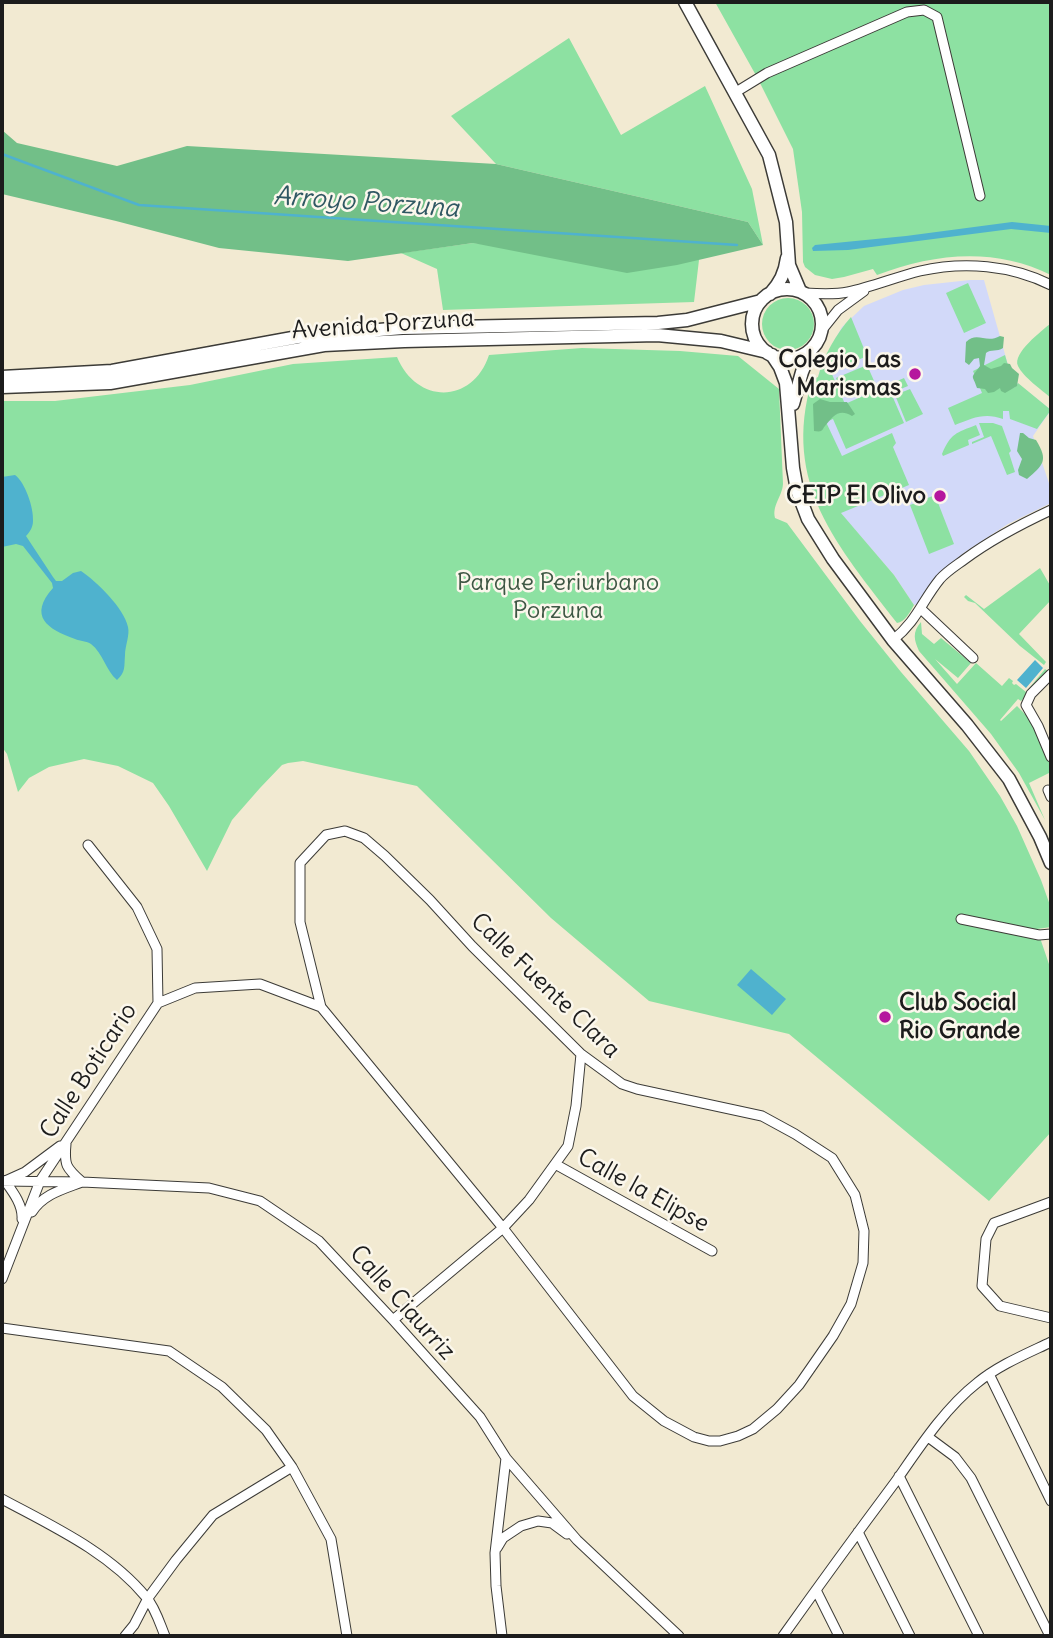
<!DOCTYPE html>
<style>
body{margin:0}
#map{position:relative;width:1053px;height:1638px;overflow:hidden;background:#f2ead2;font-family:Delius,sans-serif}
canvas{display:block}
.frame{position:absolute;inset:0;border:4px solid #1c1c1c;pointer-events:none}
</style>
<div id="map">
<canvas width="1053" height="1638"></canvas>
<div class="frame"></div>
</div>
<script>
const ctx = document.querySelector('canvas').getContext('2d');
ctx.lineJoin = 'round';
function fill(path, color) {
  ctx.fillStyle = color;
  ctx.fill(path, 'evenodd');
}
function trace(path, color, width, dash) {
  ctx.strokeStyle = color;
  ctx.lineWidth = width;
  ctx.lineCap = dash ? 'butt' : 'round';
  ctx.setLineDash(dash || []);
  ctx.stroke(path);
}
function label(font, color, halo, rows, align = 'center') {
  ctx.font = font + ' Delius,sans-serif';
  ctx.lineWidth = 5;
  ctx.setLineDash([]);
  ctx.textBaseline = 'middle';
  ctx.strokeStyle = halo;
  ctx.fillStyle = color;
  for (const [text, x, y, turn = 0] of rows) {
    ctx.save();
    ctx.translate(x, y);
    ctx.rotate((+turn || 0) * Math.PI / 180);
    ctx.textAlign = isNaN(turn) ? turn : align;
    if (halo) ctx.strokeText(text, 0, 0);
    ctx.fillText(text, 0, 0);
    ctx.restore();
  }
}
const built = new Path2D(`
 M970,280H984L1012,379L1051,410L1033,436L1051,489V503L1008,524L965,552L940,572L926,589L918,604L914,605L894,575L843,516L812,470L813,399L821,365L833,343L842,327L864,306L903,290L924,285Z`);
const green = new Path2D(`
 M715,2H1051V275C995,247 934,253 877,275L873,269L844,277L832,279L815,275L805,267L803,262L802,212L793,149L758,79Z
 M569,38L621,135L705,86L752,189L763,245L748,222L496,164L451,116Z
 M473,243L699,260L694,302L443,310L437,269L401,253Z
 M968,283L986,323L964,333L946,293Z
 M762 324a26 26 0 1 1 52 0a26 26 0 1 1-52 0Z
 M851,317L867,356L831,372L845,404L904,378L908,386L891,393L904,423L846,449L833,419L826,422L842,456L892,433L896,443L893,447L909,485L841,513L894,575L914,605C910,612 905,622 897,623C838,546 781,484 812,380L818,377C824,355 836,334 851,317Z
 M1051,323V398C1042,390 1023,377 1018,366C1012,353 1042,331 1051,323Z
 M582,348L680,351L738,356L779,389L783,484C782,497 772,505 775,518L787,523L860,621L901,672L969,751L1000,796L1017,826L1041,880L1051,908V927L1037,929L1051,970V1132L989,1201L789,1034L649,1001L551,918L417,786L303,761L288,763L282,765L260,788L232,820L207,871L169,806L153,783L118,766L84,759L49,767L29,778L18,792L7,754L2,747V401H55L190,385L293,364L397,357C417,405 473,404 489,355Z
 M1005,355L1012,379L997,388C1005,387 1014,392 1018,383L1051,410L1037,429L1010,419L1009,411H1003V419C985,412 972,418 955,425L948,408L982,393L973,371Z
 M867,365L875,383L844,397L836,378Z
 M910,389L923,414L906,422L895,395Z
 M979,423H993L1002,426L1011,451L1009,453L1015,472L1007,475L991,436L972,444V442L984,437Z
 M976,425L980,435L968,440L969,445L943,456L942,454C951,433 956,433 976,425Z
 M935,495L954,544L929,554L910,505Z
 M1040,568L1051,587V600L1019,634L1046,662L1044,665L1020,646L975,603L968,601L964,597L966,595L984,609Z
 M921,622L922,634L934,644L941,638L971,663L958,678L935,659L957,684L976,663L1002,686L1009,678L1013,681L1012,683L1014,685L1016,684L1026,692L1045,669L1049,672L1021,701L1018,699L1000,720L1001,721L1017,706L1029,718L1051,766V772L1029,783L1045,820L1019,773L991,734L919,651C914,640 912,632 921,622Z`);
const forest = new Path2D(`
 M2,130L17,143L117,166L187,146L496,164L748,222L763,245L677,265L627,273L473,243L348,261L219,248L116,221L2,194Z
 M1000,336L1004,337L1003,348C997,352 991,349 986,353L984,365L991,369L1001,366L1004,363L1010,364L1012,368L1019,374L1017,386L1005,393L1001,391L1000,388L994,392L988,393L985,389L977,388C972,373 970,380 980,366L979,358L974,359L969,365L965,362L966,342C977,331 986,344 1000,336Z
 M820,399L830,402H847L855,414L852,416C839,408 833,416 825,426C823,428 823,430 821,431C819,432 816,431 814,431L813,404Z
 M1020,433H1023L1029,438L1036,440C1049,461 1043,465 1027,479L1019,475L1018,470L1022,459L1017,451Z`);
const water = new Path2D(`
 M1012,222L1051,226V233L1011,229L848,250L813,251L812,248L815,245L906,236Z
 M15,475C25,482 34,508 33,521C33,527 30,532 26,536L53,577L56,581H62L73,573L81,571C97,582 124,608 128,627C130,635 125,646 125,655C124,666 126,672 117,680C106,671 103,653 91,644C87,641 80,641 75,639C47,629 28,616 53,588L52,583L23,546L16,544L2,547V477Z
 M1035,660L1043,668L1026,688L1017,680Z
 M751,969L786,999L772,1015L737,985Z`);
const stream = new Path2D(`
 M2,154L139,205L737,245`);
const street = new Path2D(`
 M736,92L767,73L907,12L924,10L937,17L980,196
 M805,293C819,294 834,295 848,292C872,287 896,277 920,271C964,261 1011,265 1051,285
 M822,330L838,310L864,291
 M921,609L973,658
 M893,640C917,621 922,601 940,579C947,571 957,565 965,559C992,539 1021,524 1051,510
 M1051,674L1031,694L1026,705L1038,726L1051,757
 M1048,790L1051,797
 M88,845L137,907L157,949L158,1003
 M961,919L1039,935L1051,934
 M555,1164L712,1251
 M2,1181L82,1182L209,1188L260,1201L319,1241L393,1320L480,1417L506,1458L577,1540L679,1636
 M1051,1202L994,1223L986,1239L982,1286L1000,1306L1051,1318
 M32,1212C43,1194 64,1189 82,1182C66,1168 64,1165 66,1144
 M22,1219C23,1205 13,1192 5,1181L25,1172L60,1146
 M2,1279L40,1181L158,1003L195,988L260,984L321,1007L503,1228L633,1396L664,1421L694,1437L709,1441H720L738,1436L753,1429L777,1409L799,1385L833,1336L851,1304L863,1263L864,1231L855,1195L832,1158L795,1134L762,1116L637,1089L622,1084L581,1054L472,946L430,900L385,856L364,838L345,831L326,835L300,863V922L321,1007
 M393,1320L503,1228L529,1200L568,1146L576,1106L581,1054
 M2,1328L169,1351L222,1387L266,1430L292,1467L331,1539L347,1636
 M989,1374L1051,1501
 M928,1437L955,1457L971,1478L1050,1636
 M899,1476L979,1636
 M2,1499C52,1526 109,1552 146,1597C155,1607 160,1624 165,1636
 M858,1532L910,1636
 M497,1548L503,1538L521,1526L538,1521L552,1523L567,1534
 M816,1590L839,1636
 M125,1636L134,1625L148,1598L176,1560L213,1515L292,1467
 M502,1636L496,1586L495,1553L506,1458
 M783,1636C820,1584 858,1532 896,1481C919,1448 945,1408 977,1383C999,1365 1026,1354 1051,1342`);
const secondary = new Path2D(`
 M685,2L769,155L786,222L789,265L800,291
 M752 324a35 35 0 1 1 70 0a35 35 0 1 1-70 0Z
 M770,294C780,283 785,273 787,258
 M772,355L780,367L786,383L793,468L797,490L808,519L833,559L893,640L967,725L1009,779L1040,837L1051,863
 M2,377L112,371L298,337L402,328L658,323L687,320L761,301
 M2,387L110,383L324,345L404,341L657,335L721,341L767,352
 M793,404L802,372L811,350`);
const markers = [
 [915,374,7,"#b5179e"],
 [940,496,7,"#b5179e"],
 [885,1017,7,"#b5179e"]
];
const streetNames = [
 ["Avenida Porzuna",383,325,-4],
 ["Calle Fuente Clara",545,986,44],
 ["Calle Boticario",89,1071,-57],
 ["Calle la Elipse",643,1191,29],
 ["Calle Ciaurriz",402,1303,48]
];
const poiNames = [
 ["Colegio Las",901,360],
 ["Marismas",901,388],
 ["CEIP El Olivo",926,496],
 ["Club Social",899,1003,"left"],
 ["Rio Grande",899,1031,"left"]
];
const parkNames = [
 ["Parque Periurbano",558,583],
 ["Porzuna",558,611]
];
const waterNames = [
 ["Arroyo Porzuna",366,203,4]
];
fill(built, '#d2d9f9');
fill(green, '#8de1a2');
fill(forest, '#72bf88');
fill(water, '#4fb2ce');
trace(stream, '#4fb2ce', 2.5);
trace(street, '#3c3b37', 11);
trace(secondary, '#3c3b37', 15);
trace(street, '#fff', 9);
trace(secondary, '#fff', 12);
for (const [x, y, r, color] of markers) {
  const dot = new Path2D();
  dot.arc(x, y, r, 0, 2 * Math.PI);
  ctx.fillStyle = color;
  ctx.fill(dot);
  trace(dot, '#fbf7ec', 2.5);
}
label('24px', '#1c1c1c', '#fbf7ec', streetNames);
label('bold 24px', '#1c1c1c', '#fbf7ec', poiNames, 'right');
label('24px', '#3e5744', '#fbf7ec', parkNames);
label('italic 26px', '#305863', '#fbf7ec', waterNames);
</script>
